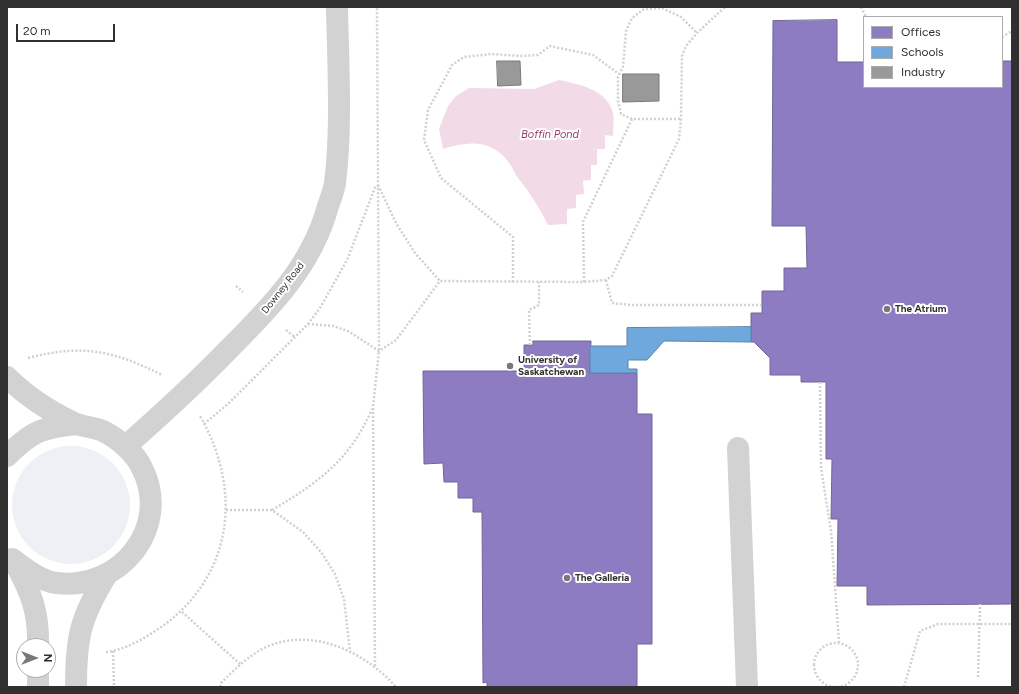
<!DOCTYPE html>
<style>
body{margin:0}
#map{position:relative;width:1019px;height:694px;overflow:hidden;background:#fff;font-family:Figtree,sans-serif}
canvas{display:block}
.frame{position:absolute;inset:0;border:8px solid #303030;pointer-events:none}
.legend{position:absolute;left:863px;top:16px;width:140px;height:72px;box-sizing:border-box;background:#fff;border:1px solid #acacac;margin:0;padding:5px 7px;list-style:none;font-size:12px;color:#303030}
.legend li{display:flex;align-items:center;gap:8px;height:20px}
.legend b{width:20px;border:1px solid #acacac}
.north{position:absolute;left:16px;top:638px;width:40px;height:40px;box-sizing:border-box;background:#fff;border:1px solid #acacac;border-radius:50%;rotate:90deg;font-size:11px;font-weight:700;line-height:16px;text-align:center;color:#303030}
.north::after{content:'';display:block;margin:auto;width:14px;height:18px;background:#787878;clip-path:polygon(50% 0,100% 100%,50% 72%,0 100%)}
.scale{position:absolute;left:16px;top:24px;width:99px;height:18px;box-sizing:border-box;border:2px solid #303030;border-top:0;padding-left:5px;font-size:12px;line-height:14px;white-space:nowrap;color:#303030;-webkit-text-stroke:3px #fff;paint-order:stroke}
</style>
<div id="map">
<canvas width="1019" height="694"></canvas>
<div class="frame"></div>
<ul class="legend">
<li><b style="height:11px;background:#8e7cc3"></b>Offices</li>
<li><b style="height:11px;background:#6fa8dc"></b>Schools</li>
<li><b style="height:11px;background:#999"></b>Industry</li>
</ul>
<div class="north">N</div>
<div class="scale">20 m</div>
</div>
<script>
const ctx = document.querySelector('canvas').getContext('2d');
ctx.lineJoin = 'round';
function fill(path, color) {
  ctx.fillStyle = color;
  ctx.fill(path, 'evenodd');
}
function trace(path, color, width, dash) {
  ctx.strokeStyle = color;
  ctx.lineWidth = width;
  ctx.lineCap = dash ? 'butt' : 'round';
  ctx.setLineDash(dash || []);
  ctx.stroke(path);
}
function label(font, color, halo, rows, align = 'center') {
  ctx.font = font + ' Figtree,sans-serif';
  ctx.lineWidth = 4;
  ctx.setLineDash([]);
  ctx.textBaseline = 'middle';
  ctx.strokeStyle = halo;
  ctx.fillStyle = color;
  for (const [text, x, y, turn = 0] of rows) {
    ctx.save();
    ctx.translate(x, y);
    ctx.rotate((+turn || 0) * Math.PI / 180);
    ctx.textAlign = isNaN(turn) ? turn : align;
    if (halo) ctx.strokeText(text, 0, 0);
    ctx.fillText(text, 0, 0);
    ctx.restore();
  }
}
const green = new Path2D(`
 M12 505a59 59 0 1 1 118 0a59 59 0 1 1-118 0Z`);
const water = new Path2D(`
 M559,80C578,84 605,89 612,110C615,117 613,128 613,136L605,135V149H597V165H591V180L583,181L584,194L576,195V208L567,209V224L548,225C539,207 530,193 518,178C514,173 513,168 510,164C492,139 469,141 443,149L439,129L448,106L456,96L469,88L534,89Z`);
const offices = new Path2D(`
 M837,20V62H864V87H1002V61H1012V604L867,605V586H837L838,519H831L832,459H826V382H801V375H770V358L754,342H751V313H762V291H784V268H807L806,226H772L773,21Z
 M533,341H591L590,373H637V414H652V644H637V687H487V682L483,683L482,512H473V498H458V482H444L443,463L424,464L423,371H524V345H533Z`);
const schools = new Path2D(`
 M751,327V342L664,341L647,360H628V369H637V373H590V346H627V328Z`);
const industry = new Path2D(`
 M497,61H520L521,85L498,86Z
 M623,74H659V101L623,102Z`);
const path = new Path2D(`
 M861,7L866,17
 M1002,37L1012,31
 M632,119L621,114L618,101V77L623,67L626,31L632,18L644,9L662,8L681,17L697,33
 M378,185L396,223L415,253L440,281
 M606,280L612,303L631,305H761
 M513,282V237L441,178L424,140L428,110L452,65L464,57L491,54L521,56L538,55L550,46L593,55L619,74
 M584,282L583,222L632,119H681
 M236,286L243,292
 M308,324L333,326L348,331L379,351L396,340L440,281L584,282L606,280L612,276L679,139L681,119L682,56L686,46L697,33L725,7
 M286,330L295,337
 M530,345L529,310L539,305V282
 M28,358C82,344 112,350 162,375
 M820,382L821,468L831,531L839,642
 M204,424L228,404L308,324L320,308L347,260L376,185
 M226,510H272L303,532L321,552L335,574L344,599L350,651
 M272,510C318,483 350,460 372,409
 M182,612L240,664
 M814 665a22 22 0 1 1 44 0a22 22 0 1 1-44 0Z
 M113,651L114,687
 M106,652C126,650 147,637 164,625C234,573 242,489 200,416
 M375,666L373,407L379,351L377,7
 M978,677L980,604
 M220,687L221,683C234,670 247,657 264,648C311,626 364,651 396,687
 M904,687L920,631L938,624H1012`);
const minor = new Path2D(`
 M7,377C27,397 49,411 74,423C83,427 94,427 103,431C119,439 135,453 142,468C172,527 120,591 57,583C40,581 26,569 12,559
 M126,446C161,415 195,384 227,351C270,308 312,266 328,206C331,198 334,190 335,183C342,128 338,63 337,7
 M738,448L747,687
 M7,456C32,431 41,428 76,424
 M15,563C31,592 39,612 38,646
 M38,670V687
 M76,687C76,638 80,618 106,576`);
const markers = [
 [887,309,4,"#787878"],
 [510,366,4,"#787878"],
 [567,578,4,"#787878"]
];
const streetNames = [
 ["Downey Road",283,288,-52]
];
const poiNames = [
 ["The Atrium",895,309],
 ["University of",518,360],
 ["Saskatchewan",518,372],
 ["The Galleria",575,578]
];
const waterNames = [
 ["Boffin Pond",550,135]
];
fill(green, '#edf1f5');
fill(water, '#f2dbe6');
fill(offices, '#8e7cc3');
trace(offices, '#726597', 1);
fill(schools, '#6fa8dc');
trace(schools, '#5c84a8', 1);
fill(industry, '#999');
trace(industry, '#7a7a7a', 1);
trace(path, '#d0d0d0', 2.5, [2, 2]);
trace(minor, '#d2d2d2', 22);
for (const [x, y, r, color] of markers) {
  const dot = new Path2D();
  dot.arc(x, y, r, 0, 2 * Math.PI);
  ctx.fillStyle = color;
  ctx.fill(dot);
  trace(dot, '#fff', 1.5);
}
label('10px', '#303030', '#fff', streetNames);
label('bold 10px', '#303030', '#fff', poiNames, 'left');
label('italic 11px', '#943d69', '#fff', waterNames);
</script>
